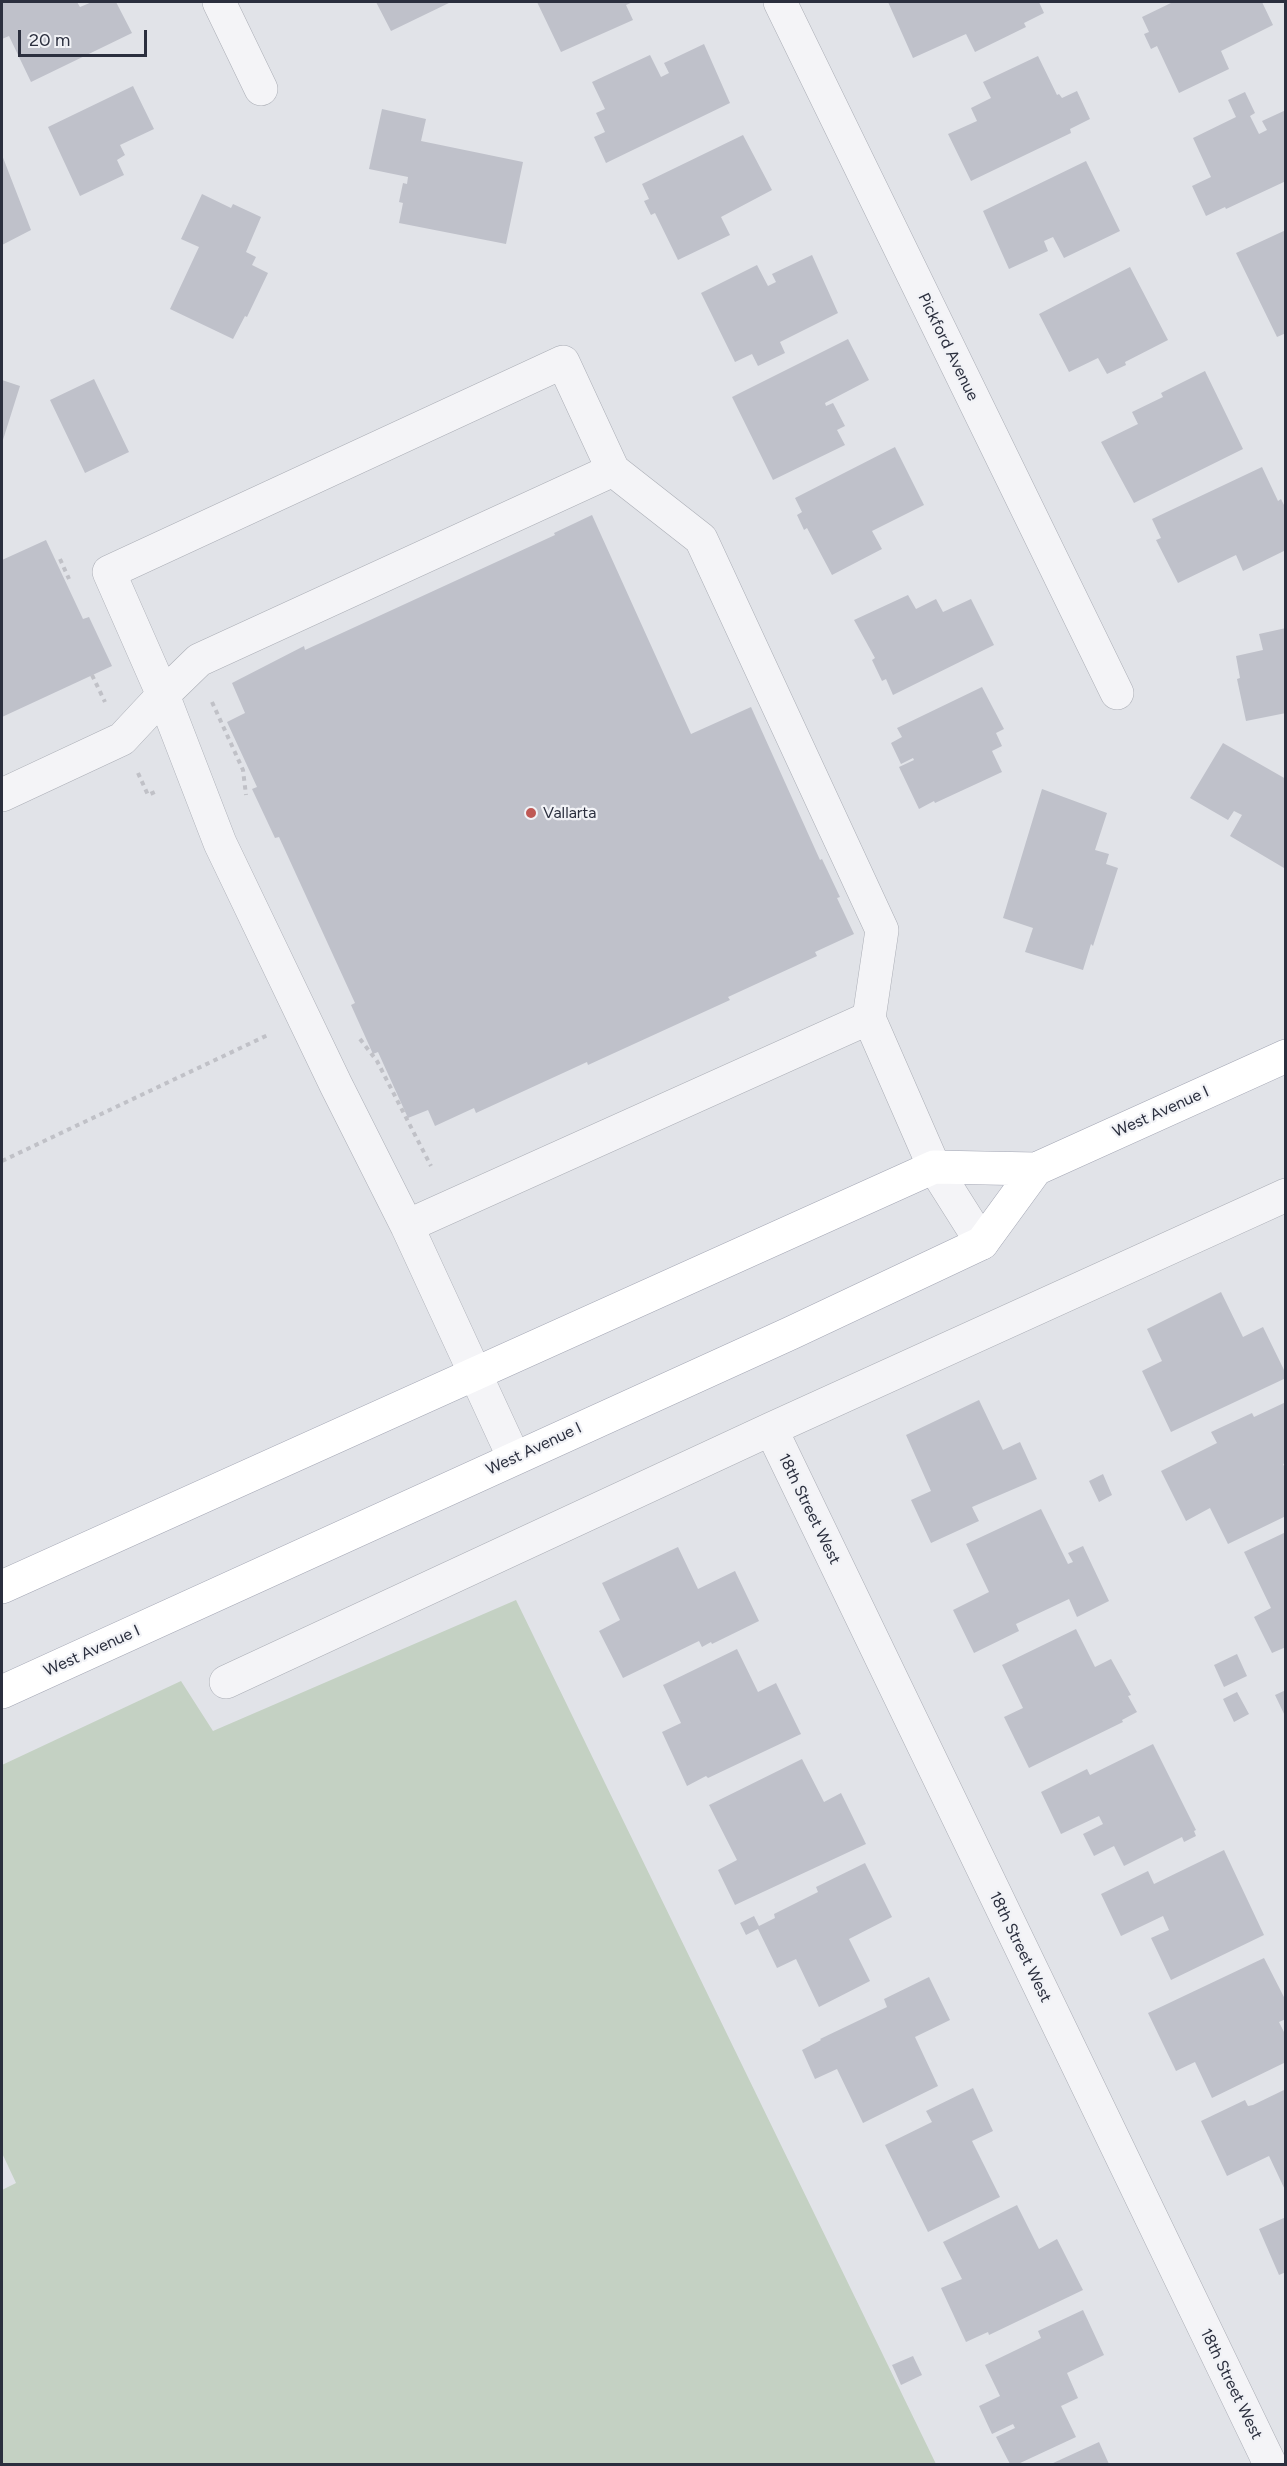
<!DOCTYPE html>
<style>
body{margin:0}
#map{position:relative;width:1287px;height:2466px;overflow:hidden;background:#e1e3e8;font-family:Figtree,sans-serif}
canvas{display:block}
.frame{position:absolute;inset:0;border:3px solid #2b2f3e;pointer-events:none}
.scale{position:absolute;left:18px;top:30px;width:129px;height:27px;box-sizing:border-box;border:3px solid #2b2f3e;border-top:0;padding-left:8px;font-size:18px;line-height:21px;white-space:nowrap;color:#2b2f3e;-webkit-text-stroke:4px #f1f2f6;paint-order:stroke}
</style>
<div id="map">
<canvas width="1287" height="2466"></canvas>
<div class="frame"></div>
<div class="scale">20 m</div>
</div>
<script>
const ctx = document.querySelector('canvas').getContext('2d');
ctx.lineJoin = 'round';
function fill(path, color) {
  ctx.fillStyle = color;
  ctx.fill(path, 'evenodd');
}
function trace(path, color, width, dash) {
  ctx.strokeStyle = color;
  ctx.lineWidth = width;
  ctx.lineCap = dash ? 'butt' : 'round';
  ctx.setLineDash(dash || []);
  ctx.stroke(path);
}
function label(font, color, halo, rows, align = 'center') {
  ctx.font = font + ' Figtree,sans-serif';
  ctx.lineWidth = 4.5;
  ctx.setLineDash([]);
  ctx.textBaseline = 'middle';
  ctx.strokeStyle = halo;
  ctx.fillStyle = color;
  for (const [text, x, y, turn = 0] of rows) {
    ctx.save();
    ctx.translate(x, y);
    ctx.rotate((+turn || 0) * Math.PI / 180);
    ctx.textAlign = isNaN(turn) ? turn : align;
    if (halo) ctx.strokeText(text, 0, 0);
    ctx.fillText(text, 0, 0);
    ctx.restore();
  }
}
const green = new Path2D(`
 M516,1600L936,2464H2V2190L16,2183L2,2153V1765L181,1681L213,1731Z`);
const building = new Path2D(`
 M2,2H77L80,7L92,2H116L132,33L31,82L9,36L2,39Z
 M376,2H451L391,31Z
 M537,2H633L626,5L633,20L561,52Z
 M888,2H1039L1044,13L1024,23L1026,27L975,52L966,34L913,58Z
 M1173,2H1262L1273,25L1221,51L1229,69L1179,93L1157,46L1151,49L1144,34L1149,32L1142,17Z
 M704,44L730,103L606,163L594,137L605,132L596,113L605,109L592,82L650,55L661,77L669,73L664,63Z
 M1038,56L1057,95L1059,94L1062,98L1077,91L1090,119L1070,129L1071,133L971,181L948,134L977,121L971,108L991,98L983,82Z
 M133,86L154,129L120,145L125,155L117,160L124,175L80,196L48,127Z
 M1245,92L1255,113L1250,116L1259,134L1267,130L1262,121L1286,110V181L1226,209L1225,207L1206,216L1192,186L1211,177L1193,138L1236,117L1228,100Z
 M382,109L426,119L421,141L523,162L506,244L399,223L403,203L399,202L403,183L407,184L408,177L369,169Z
 M743,135L772,190L721,217L730,235L678,260L655,213L651,215L644,201L649,199L642,184Z
 M2,155L31,230L2,245Z
 M1086,161L1120,231L1064,258L1053,237L1044,241L1048,251L1009,269L983,211Z
 M202,194L231,208L233,204L261,217L246,252L256,257L252,265L268,273L247,317L245,316L233,339L170,309L199,247L181,239Z
 M1286,230V333L1277,337L1236,253Z
 M812,255L838,313L780,342L785,353L758,366L752,354L735,362L701,293L757,265L768,286L776,282L772,274Z
 M1130,267L1168,340L1125,362L1126,365L1107,374L1098,358L1069,372L1039,314Z
 M848,339L869,380L825,403L826,406L833,403L845,426L837,430L845,445L773,480L732,397Z
 M1205,371L1243,449L1134,503L1101,442L1138,424L1132,412L1163,397L1161,393Z
 M94,379L129,452L85,473L50,400Z
 M2,380L20,386L2,443Z
 M895,447L924,505L872,531L882,549L832,575L807,528L804,530L797,515L802,512L795,498Z
 M1262,467L1278,501L1281,499L1286,509V550L1243,571L1236,555L1178,583L1156,540L1161,538L1152,519Z
 M592,515L691,734L751,707L820,860L822,859L840,897L837,898L854,934L815,952L817,956L728,997L730,1000L588,1065L587,1062L476,1113L474,1108L435,1126L428,1110L408,1118L378,1052L373,1054L351,1005L355,1003L279,837L275,838L252,789L257,787L227,722L245,713L232,683L304,646L305,650L555,535L554,533Z
 M46,540L83,619L89,617L112,666L2,717V560Z
 M908,595L916,609L936,599L943,612L971,599L994,645L893,695L886,679L882,681L872,660L875,658L854,620Z
 M1286,628V713L1246,721L1237,679L1240,678L1236,656L1263,650L1259,634Z
 M982,687L1004,729L996,733L1002,746L992,751L1002,772L935,803L934,801L919,809L899,767L914,760L913,758L901,764L891,743L902,737L897,728Z
 M1223,743L1286,779L1284,868L1230,836L1242,815L1234,811L1228,820L1190,798Z
 M1042,789L1107,813L1095,850L1109,854L1106,864L1118,868L1093,946L1091,944L1083,970L1025,952L1033,928L1003,918Z
 M1221,1292L1243,1337L1263,1327L1286,1374V1378L1171,1432L1142,1371L1162,1361L1147,1329Z
 M979,1400L1003,1450L1020,1442L1037,1479L972,1507L979,1521L931,1543L911,1500L931,1491L906,1435Z
 M1286,1402V1463L1283,1464L1286,1470V1516L1228,1544L1210,1508L1186,1521L1161,1471L1217,1443L1211,1432L1252,1413L1254,1417Z
 M1103,1474L1112,1495L1099,1502L1089,1481Z
 M1041,1509L1068,1564L1073,1562L1068,1553L1083,1546L1109,1601L1077,1617L1069,1599L1016,1624L1019,1631L974,1653L953,1610L989,1592L966,1544Z
 M1286,1532V1647L1272,1653L1254,1617L1271,1608L1244,1552Z
 M678,1547L698,1589L735,1571L759,1621L712,1644L711,1642L702,1647L699,1641L623,1678L599,1631L620,1620L602,1583Z
 M1076,1629L1095,1667L1111,1659L1131,1695L1128,1696L1137,1712L1122,1720L1123,1722L1029,1768L1004,1717L1023,1708L1002,1665Z
 M737,1649L758,1692L776,1683L801,1734L708,1778L706,1776L687,1786L662,1732L681,1723L663,1685Z
 M1237,1654L1247,1676L1224,1687L1214,1665Z
 M1286,1690V1718L1275,1695Z
 M1237,1692L1249,1714L1234,1722L1223,1699Z
 M1153,1744L1196,1830L1194,1831L1196,1836L1184,1842L1182,1837L1124,1866L1114,1846L1094,1856L1083,1834L1103,1824L1099,1816L1061,1834L1041,1792L1087,1769L1090,1775Z
 M802,1759L824,1802L841,1793L866,1844L735,1905L718,1870L737,1860L709,1805Z
 M1224,1850L1264,1935L1171,1980L1151,1938L1169,1930L1163,1916L1121,1936L1101,1894L1148,1871L1154,1884Z
 M865,1863L892,1917L849,1939L870,1981L819,2007L796,1959L777,1968L758,1929L746,1935L740,1923L754,1916L759,1926L775,1918L774,1914L818,1892L816,1887Z
 M1264,1958L1286,2001V2019L1279,2022L1286,2036V2062L1212,2098L1195,2062L1176,2071L1148,2013Z
 M929,1977L950,2020L915,2037L938,2086L863,2123L837,2069L815,2079L802,2050L821,2040L820,2039L887,2007L884,1999Z
 M973,2088L993,2131L972,2141L1000,2197L928,2232L885,2145L932,2122L926,2111Z
 M1286,2089V2192L1269,2156L1227,2176L1201,2121L1245,2100L1248,2106L1253,2105Z
 M1017,2205L1039,2249L1057,2239L1083,2290L989,2335L988,2332L966,2342L941,2288L962,2279L943,2242Z
 M1286,2217V2272L1279,2275L1259,2229Z
 M1083,2310L1104,2355L1067,2373L1078,2398L1061,2406L1076,2437L1018,2464H1010L996,2437L1015,2428L1013,2424L992,2434L979,2406L1000,2396L985,2365L1041,2338L1038,2331Z
 M913,2356L922,2375L901,2385L892,2365Z
 M1099,2442L1109,2464H1051Z`);
const path = new Path2D(`
 M60,559L69,579
 M92,675L105,702
 M212,702L243,770L246,795
 M138,773L148,795L157,791
 M360,1039L377,1061L431,1166
 M2,1161L270,1034`);
const minor = new Path2D(`
 M219,2L261,89
 M780,2L1117,693
 M2,795L122,739L163,695L109,572L563,362L613,470L701,539L882,930L869,1018L934,1167L982,1243
 M407,1226L869,1018
 M771,1429L1270,2464
 M514,1458L407,1226L336,1085L220,843L163,695L199,660L613,470
 M226,1682L771,1429L1286,1195`);
const major = new Path2D(`
 M2,1587L934,1167L1036,1169L1286,1056
 M2,1692L791,1333L982,1243L1036,1169`);
const markers = [
 [531,813,6,"#bf5955"]
];
const streetNames = [
 ["Pickford Avenue",948,347,64],
 ["West Avenue I",1161,1112,-24],
 ["West Avenue I",534,1449,-25],
 ["18th Street West",809,1509,64],
 ["West Avenue I",92,1651,-24],
 ["18th Street West",1020,1947,64],
 ["18th Street West",1231,2384,64]
];
const poiNames = [
 ["Vallarta",543,813]
];
fill(green, '#c4d1c3');
fill(building, '#bfc1ca');
trace(minor, '#aaadb5', 34);
trace(major, '#a2a5b3', 34);
trace(path, '#c0c1c7', 4, [4.5, 4.5]);
trace(minor, '#f4f4f7', 33);
trace(major, '#fff', 33);
for (const [x, y, r, color] of markers) {
  const dot = new Path2D();
  dot.arc(x, y, r, 0, 2 * Math.PI);
  ctx.fillStyle = color;
  ctx.fill(dot);
  trace(dot, '#f1f2f6', 2);
}
label('16px', '#2b2f3e', '#f1f2f6', streetNames);
label('16px', '#2b2f3e', '#f1f2f6', poiNames, 'left');
</script>
